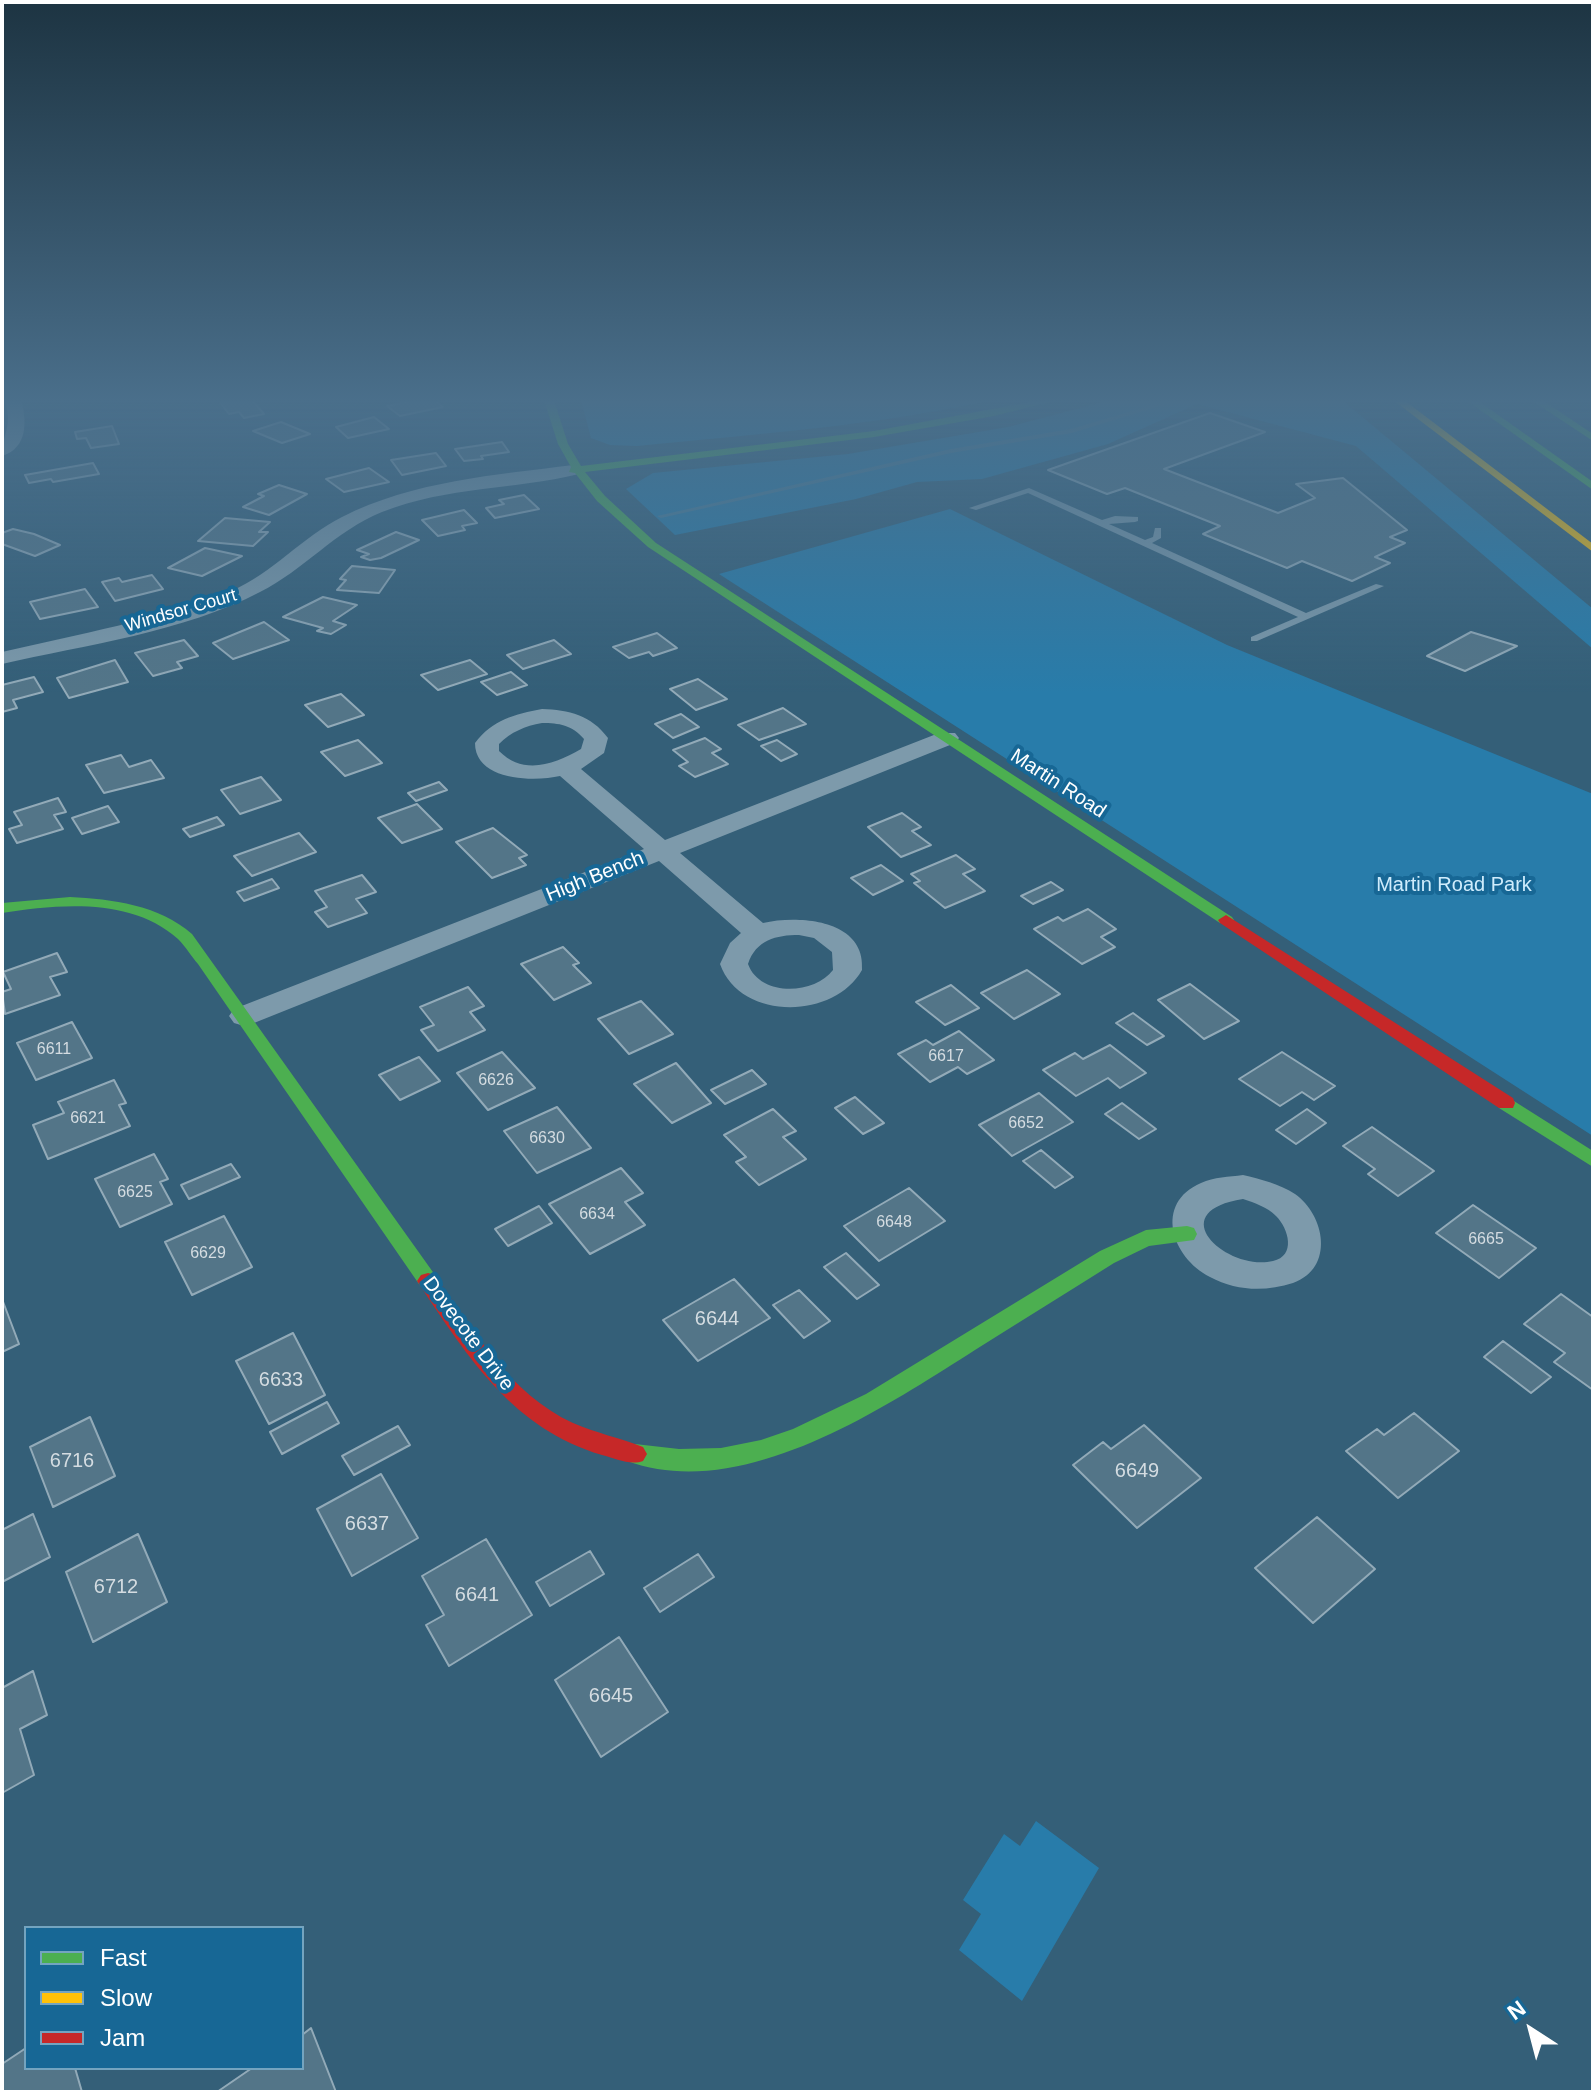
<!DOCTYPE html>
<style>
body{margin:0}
#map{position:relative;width:1595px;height:2094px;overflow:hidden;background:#345f78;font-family:Arial,sans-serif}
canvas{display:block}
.frame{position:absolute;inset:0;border:4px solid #fff;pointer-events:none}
.legend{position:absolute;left:24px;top:1926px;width:280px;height:144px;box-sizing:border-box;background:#176795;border:2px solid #74a4bf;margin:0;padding:10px 14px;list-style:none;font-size:24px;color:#fff}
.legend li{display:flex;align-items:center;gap:16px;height:40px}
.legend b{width:40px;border:2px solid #74a4bf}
.north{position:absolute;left:1491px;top:1990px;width:80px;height:80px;-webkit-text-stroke:6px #176795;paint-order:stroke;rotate:324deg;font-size:22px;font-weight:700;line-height:32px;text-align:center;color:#fff}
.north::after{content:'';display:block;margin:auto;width:28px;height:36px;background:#fff;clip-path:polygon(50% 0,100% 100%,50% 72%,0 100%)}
</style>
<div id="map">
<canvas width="1595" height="2094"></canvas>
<div class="frame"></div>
<ul class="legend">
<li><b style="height:10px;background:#4caf50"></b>Fast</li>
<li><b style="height:10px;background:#ffc107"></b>Slow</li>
<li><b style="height:10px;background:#c62828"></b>Jam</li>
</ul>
<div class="north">N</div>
</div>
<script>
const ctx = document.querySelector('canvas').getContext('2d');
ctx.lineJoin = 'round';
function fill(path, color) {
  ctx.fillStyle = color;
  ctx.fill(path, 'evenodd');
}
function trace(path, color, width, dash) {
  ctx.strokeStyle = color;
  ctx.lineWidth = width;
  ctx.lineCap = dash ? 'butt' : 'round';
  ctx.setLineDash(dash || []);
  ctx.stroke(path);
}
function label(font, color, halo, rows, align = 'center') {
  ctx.font = font + ' Arial,sans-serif';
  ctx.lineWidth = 8;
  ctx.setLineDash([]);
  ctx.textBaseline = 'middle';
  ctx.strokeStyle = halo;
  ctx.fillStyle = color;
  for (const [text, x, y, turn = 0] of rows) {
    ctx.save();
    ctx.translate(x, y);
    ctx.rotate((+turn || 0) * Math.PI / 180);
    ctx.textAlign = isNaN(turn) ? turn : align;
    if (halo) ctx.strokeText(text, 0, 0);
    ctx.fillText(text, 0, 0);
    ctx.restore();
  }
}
const green = new Path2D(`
 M581,400H991C876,426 755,434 637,446L610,445L591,438Z
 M1111,400H1342L1593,609V649L1356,446L1197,404L1108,444L982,479L917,482L856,499L675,535L626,489L653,473L848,454L1008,427Z
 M950,509L1227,645L1593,794V1136L719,574Z
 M1036,1821L1099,1868L1022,2001L959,1950L981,1914L963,1900L1004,1834L1020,1846Z`);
const stream = new Path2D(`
 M1169,400H1179L1072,433L951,453L661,518L657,516L951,449L1071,429Z`);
const building = new Path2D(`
 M218,400H252L264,414L244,418L239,412L229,414Z
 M418,400H434L443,407L400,416L387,406Z
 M1210,413L1265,432L1164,469L1278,513L1315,498L1296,484L1343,478L1407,530L1390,537L1405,543L1375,557L1390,563L1352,581L1302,561L1287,568L1203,534L1220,526L1125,488L1107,494L1048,470Z
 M374,417L389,429L348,438L336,427Z
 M281,422L310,434L282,443L253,431Z
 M112,426L119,444L91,448L86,438L77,439L75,432Z
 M502,442L509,452L481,456L483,459L464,461L455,449Z
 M436,453L446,466L402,475L391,460Z
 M93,463L99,474L53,482L51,479L29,483L25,475Z
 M369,468L389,482L344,492L326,479Z
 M279,485L307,494L269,515L243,507L264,496L258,494Z
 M524,495L539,509L495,518L486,508L504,504L499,500Z
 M464,510L477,523L462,526L465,530L438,536L422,520Z
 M225,518L270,522L259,532H268L253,546L198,541Z
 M13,529L34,534L60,545L35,556L2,544V533Z
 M396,532L419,540L381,558L370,560L361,557L369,554L357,550Z
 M205,548L242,556L202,576L168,568Z
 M352,566L395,570L379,593L337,590L346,580L340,579Z
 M152,575L163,589L115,601L102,582L119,578L122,582Z
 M85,589L98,607L40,619L30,602Z
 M323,597L357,605L333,621L346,625L331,634L317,631L323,628L283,617Z
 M264,622L289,640L233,659L213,643Z
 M1471,632L1517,646L1465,671L1427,656Z
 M657,633L677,648L653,656L649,652L629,658L613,647Z
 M184,640L198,656L177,662L182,668L153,676L135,653Z
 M554,640L571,654L523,669L507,655Z
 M115,660L128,682L69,698L57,678Z
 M470,660L487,674L438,690L421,675Z
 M511,672L527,685L497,695L481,682Z
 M34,677L43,692L13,700L17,708L2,712V685Z
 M698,679L727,699L696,710L670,689Z
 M341,694L364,715L328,727L305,705Z
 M783,708L806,724L759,740L738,725Z
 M681,714L699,727L673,738L655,724Z
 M705,738L721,749L712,753L728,764L695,777L679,766L688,762L673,750Z
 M358,740L382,763L345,776L321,752Z
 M777,740L797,754L781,761L761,746Z
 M121,755L129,767L151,760L164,778L104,793L86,765Z
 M261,777L281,800L240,814L221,790Z
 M439,782L447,790L416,801L408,793Z
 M58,798L66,812L54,815L63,829L17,843L9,829L22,825L14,812Z
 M417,804L442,829L402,843L378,818Z
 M108,806L119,822L82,834L72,818Z
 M902,813L921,827L912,831L931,845L901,857L868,827Z
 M217,817L224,825L190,837L183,829Z
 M493,828L527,855L519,858L526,865L492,878L456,842Z
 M299,833L316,852L252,876L234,856Z
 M956,855L975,869L963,874L985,891L945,908L914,883L920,881L911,874Z
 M881,865L903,881L873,895L851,878Z
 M362,875L376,892L356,899L367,913L328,927L315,912L327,907L315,891Z
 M272,879L279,888L244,901L237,892Z
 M1051,882L1063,890L1033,904L1021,896Z
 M1088,909L1116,929L1101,937L1115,947L1082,964L1034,929L1058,917L1063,921Z
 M563,947L579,963L573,965L591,983L554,1000L521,964Z
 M57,953L67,972L50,977L60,995L5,1014L2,992L11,989L3,972Z
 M1027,970L1060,994L1014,1019L981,993Z
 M1190,984L1239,1021L1204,1039L1158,1000Z
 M951,985L979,1008L945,1025L916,1002Z
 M468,987L484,1006L470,1012L485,1030L438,1051L421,1030L434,1025L420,1007Z
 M641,1001L673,1034L629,1054L598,1019Z
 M1133,1013L1164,1036L1147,1045L1116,1023Z
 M72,1022L92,1058L36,1080L17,1043Z
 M959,1031L994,1060L967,1074L958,1067L930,1082L898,1054L926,1040L933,1045Z
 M1110,1045L1146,1073L1120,1088L1108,1078L1076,1096L1043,1070L1075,1053L1083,1059Z
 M502,1052L535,1088L488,1110L457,1073Z
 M1282,1052L1335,1086L1314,1100L1302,1092L1280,1106L1239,1079Z
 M419,1057L440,1081L400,1100L379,1075Z
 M676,1063L711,1103L672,1123L634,1084Z
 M752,1070L766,1084L725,1104L711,1090Z
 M114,1080L126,1103L119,1105L130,1126L48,1159L33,1125L64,1113L58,1102Z
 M1039,1093L1073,1122L1012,1156L979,1125Z
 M855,1097L884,1123L863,1134L835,1108Z
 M1122,1103L1156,1129L1139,1139L1105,1114Z
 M557,1107L591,1148L537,1173L504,1131Z
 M773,1109L796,1131L783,1137L806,1159L759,1185L736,1162L746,1157L724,1135Z
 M1307,1109L1326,1123L1296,1144L1276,1130Z
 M1372,1127L1434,1171L1398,1196L1368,1174L1375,1169L1343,1146Z
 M1041,1150L1073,1177L1055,1188L1023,1161Z
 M154,1154L168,1179L160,1182L172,1204L120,1227L95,1179Z
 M231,1164L240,1177L189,1199L181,1185Z
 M621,1168L643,1193L625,1202L645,1225L590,1254L549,1204Z
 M909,1188L945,1221L879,1261L844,1226Z
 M1473,1205L1536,1248L1499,1278L1436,1233Z
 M539,1206L552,1223L508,1246L495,1229Z
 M224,1216L252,1267L192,1295L165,1242Z
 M846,1253L879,1285L857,1299L824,1267Z
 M734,1279L770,1318L698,1361L663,1320Z
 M799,1290L830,1321L804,1338L773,1305Z
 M1561,1294L1593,1317V1390L1554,1362L1565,1353L1524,1324Z
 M2,1299L19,1344L2,1352Z
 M293,1333L325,1395L269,1424L236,1361Z
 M1503,1341L1551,1377L1531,1393L1484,1357Z
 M327,1402L339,1423L282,1454L270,1432Z
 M1414,1413L1459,1451L1398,1498L1346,1451L1377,1429L1384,1435Z
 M90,1417L115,1476L53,1507L30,1447Z
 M1144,1425L1201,1478L1137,1528L1073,1465L1103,1442L1111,1449Z
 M398,1426L410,1445L354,1475L342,1456Z
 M381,1474L418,1538L352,1576L317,1509Z
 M33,1514L50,1557L2,1582V1530Z
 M1317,1517L1375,1569L1313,1623L1255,1568Z
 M138,1534L167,1602L93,1642L66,1572Z
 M486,1539L532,1615L449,1666L426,1625L444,1615L422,1576Z
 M590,1551L604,1574L550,1606L536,1582Z
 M698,1554L714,1577L660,1612L644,1588Z
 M619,1637L668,1712L601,1757L555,1680Z
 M33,1671L47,1715L20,1729L34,1775L2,1793V1688Z
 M311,2028L336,2092H217L252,2068H302V2035Z
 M26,2048V2068H75L82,2092H2V2064Z`);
const lane = new Path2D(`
 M1029,488L1102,520L1115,516L1138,517V521L1135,522L1109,524L1145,540L1153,537L1155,528H1161V538L1152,543L1306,613L1376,584L1384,586L1257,641H1251V637L1298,617L1028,493L976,510L969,508Z`);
const street = new Path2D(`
 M5,400H21C27,421 28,448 2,456C2,432 13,429 5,400Z
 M573,465L579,466L582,470L579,474C513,490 449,486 382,512C335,531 304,570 260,592C184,632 85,645 2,664V652C79,634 158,620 231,591C273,573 302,537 342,517C413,481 495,475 573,465Z
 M542,709C569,710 591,715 608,738L604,753L581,769L665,840L939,733H955L959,738L955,743L680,853L763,923C798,915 866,919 862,970C834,1020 740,1021 720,964L730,943L741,933L659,861L254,1023L244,1026L234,1023L229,1016L234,1009L644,849L560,776C534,782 475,781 475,743C492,720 515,714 542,709ZM542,723C559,723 572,725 584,739L581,749C555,764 524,776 499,751V744C511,732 525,726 542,723ZM799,935L814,938L832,952L833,970C814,995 760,997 748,964C756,940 776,935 799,935Z
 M1243,1175C1260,1179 1280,1184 1295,1194C1325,1215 1335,1268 1293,1283C1265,1292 1236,1291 1210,1277C1171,1257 1154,1203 1201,1183C1214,1177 1229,1177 1243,1175ZM1243,1199C1255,1203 1267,1207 1276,1216C1289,1229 1296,1256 1273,1261C1228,1272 1160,1212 1243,1199Z`);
const fast = new Path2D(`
 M544,400H554L568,444L581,466L874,431L1041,400H1058L994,416L874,437L585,472L605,496L656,543L1232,917L1234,920L1232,923H1220L648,547L597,501L575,473L569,472L571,467L558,444Z
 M1466,400H1477L1593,482V490Z
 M1531,400H1542L1593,434V441Z
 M70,897C112,899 159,905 192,934L435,1275L439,1281L435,1287L428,1289L421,1287L198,964C191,956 186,947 178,939C132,897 58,904 2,913V903Z
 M1506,1096L1593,1151V1167L1499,1108L1497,1103L1499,1098Z
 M1187,1226L1194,1228L1197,1234L1194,1240L1149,1246L1114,1263C1068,1292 1021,1321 975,1350C882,1409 742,1503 627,1461L623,1454L627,1447L635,1444L679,1449L721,1448L761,1440L793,1429L866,1394L1100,1251L1146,1230Z`);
const slow = new Path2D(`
 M1393,400H1404L1593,544V552Z`);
const jam = new Path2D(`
 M1226,915L1513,1098L1515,1103L1513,1108H1499L1220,923L1218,920Z
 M428,1273L435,1275C473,1330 510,1394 573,1423C596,1433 620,1438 643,1447L647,1454L643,1461C630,1466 615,1458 602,1455C514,1429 469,1359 421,1287L417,1281L421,1275Z`);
const numberNames = [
 ["6611",54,1050],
 ["6617",946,1057],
 ["6626",496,1081],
 ["6621",88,1119],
 ["6652",1026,1124],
 ["6630",547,1139],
 ["6625",135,1193],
 ["6634",597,1215],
 ["6648",894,1223],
 ["6665",1486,1240],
 ["6629",208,1254]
];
const farStreetnames = [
 ["Windsor Court",181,611,-16]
];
const streetNames = [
 ["Martin Road",1058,784,33],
 ["High Bench",595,877,-22],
 ["Dovecote Drive",468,1334,53]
];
const parkNames = [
 ["Martin Road Park",1454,885]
];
const nearNumbernames = [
 ["6644",717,1319],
 ["6633",281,1380],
 ["6716",72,1461],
 ["6649",1137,1471],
 ["6637",367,1524],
 ["6712",116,1587],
 ["6641",477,1595],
 ["6645",611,1696]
];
fill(green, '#287caa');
fill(stream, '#487f9e');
fill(building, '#537588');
trace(building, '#92aab8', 2);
fill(lane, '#7d9aab');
fill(street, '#7d9aab');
fill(fast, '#4caf50');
fill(slow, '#ffc107');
fill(jam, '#c62828');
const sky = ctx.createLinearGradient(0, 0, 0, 693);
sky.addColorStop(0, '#1d3442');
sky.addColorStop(0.58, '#4a6f8b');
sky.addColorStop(1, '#4a6f8b00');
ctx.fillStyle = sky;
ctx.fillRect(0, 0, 1595, 693);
label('16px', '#d4dce1', null, numberNames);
label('18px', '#fff', '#176795', farStreetnames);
label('20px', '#fff', '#176795', streetNames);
label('20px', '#cfecfc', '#176795', parkNames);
label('20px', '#d4dce1', null, nearNumbernames);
</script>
